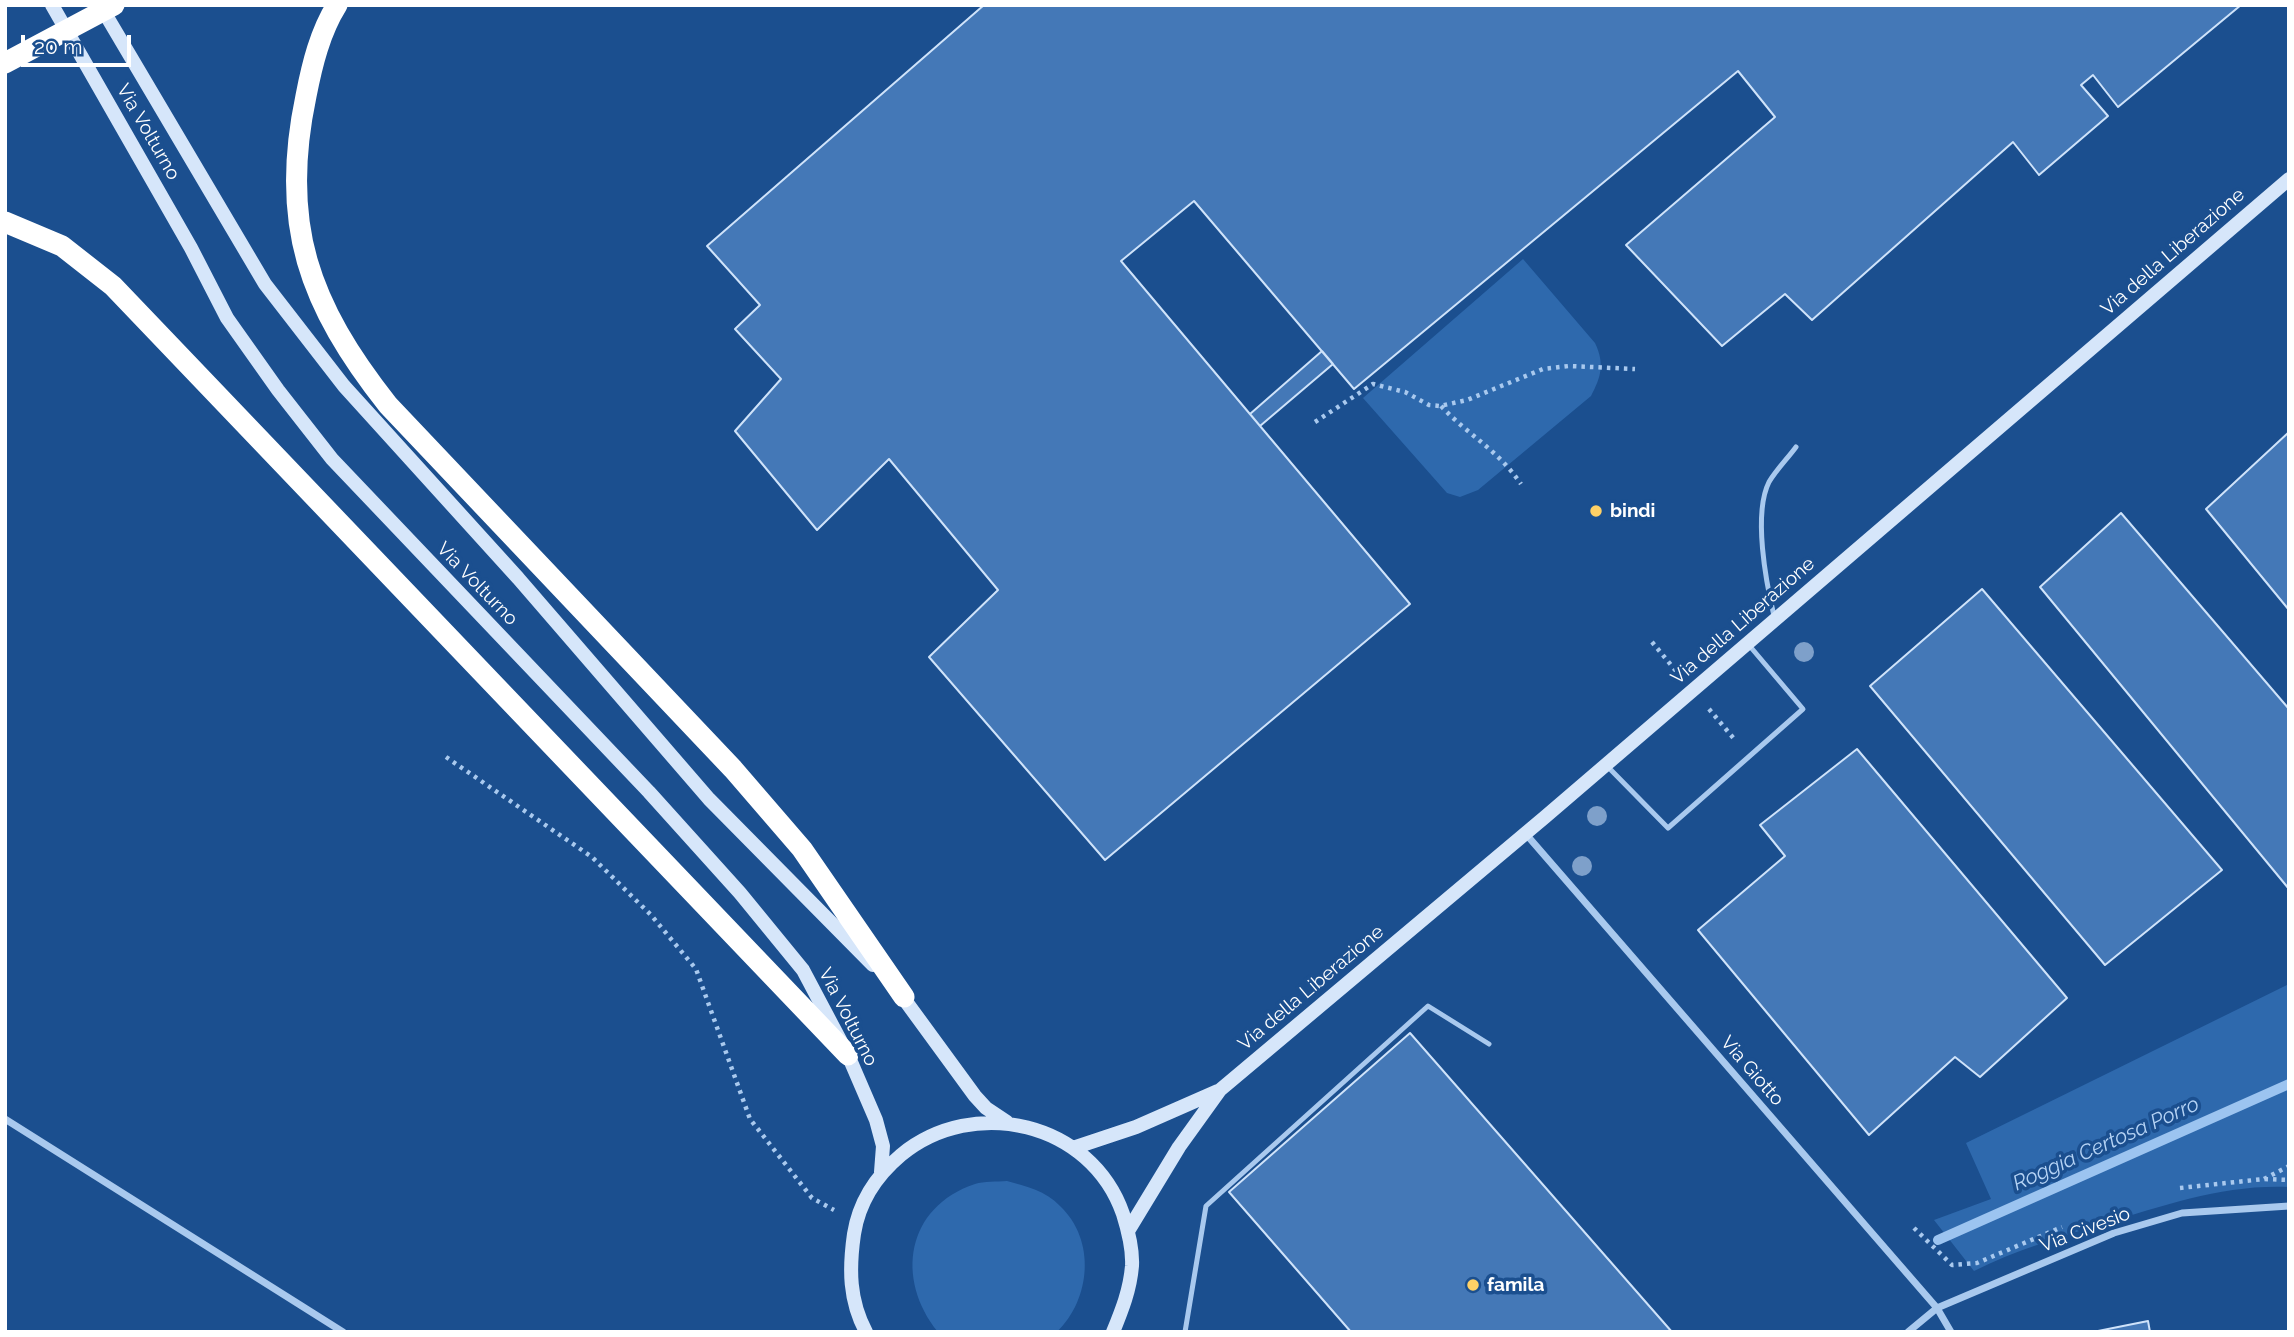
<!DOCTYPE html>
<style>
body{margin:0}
#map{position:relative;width:2294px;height:1337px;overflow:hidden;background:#1b4f8f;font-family:Raleway,sans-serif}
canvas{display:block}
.frame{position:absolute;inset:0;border:7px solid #fff;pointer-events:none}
.scale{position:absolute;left:21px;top:35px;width:110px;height:32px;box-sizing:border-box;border:4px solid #fff;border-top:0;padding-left:9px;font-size:21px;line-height:24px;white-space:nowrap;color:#fff;-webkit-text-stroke:5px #1b4f8f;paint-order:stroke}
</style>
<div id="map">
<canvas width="2294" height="1337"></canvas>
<div class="frame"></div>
<div class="scale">20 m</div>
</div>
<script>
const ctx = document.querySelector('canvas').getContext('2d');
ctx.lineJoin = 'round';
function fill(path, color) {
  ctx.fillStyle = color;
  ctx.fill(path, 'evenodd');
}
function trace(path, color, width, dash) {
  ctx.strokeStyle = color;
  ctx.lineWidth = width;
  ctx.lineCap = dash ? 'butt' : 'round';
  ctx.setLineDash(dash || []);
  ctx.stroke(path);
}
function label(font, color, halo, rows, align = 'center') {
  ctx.font = font + ' Raleway,sans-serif';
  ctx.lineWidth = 7;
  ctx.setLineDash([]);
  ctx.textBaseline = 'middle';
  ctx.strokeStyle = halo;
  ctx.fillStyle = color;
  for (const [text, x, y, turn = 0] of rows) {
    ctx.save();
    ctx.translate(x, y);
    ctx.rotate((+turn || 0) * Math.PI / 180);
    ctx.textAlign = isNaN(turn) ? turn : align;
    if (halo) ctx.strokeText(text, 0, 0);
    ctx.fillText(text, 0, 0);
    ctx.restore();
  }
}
const green = new Path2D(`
 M1523,259L1595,343C1605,364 1601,377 1591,396L1478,490L1460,497L1447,493L1363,398Z
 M2289,984V1187C2225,1184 2166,1205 2105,1223C2060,1237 2016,1250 1974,1271L1934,1220L1991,1199L1966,1143Z
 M1007,1181C1026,1186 1046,1191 1060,1206C1096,1240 1091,1299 1057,1332H938C895,1279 906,1207 975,1184C984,1181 997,1182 1007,1181Z`);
const stream = new Path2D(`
 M1938,1240L2289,1084`);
const building = new Path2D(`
 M984,5H2241L2118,107L2093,75L2081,85L2108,116L2039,175L2013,142L1812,320L1785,294L1722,346L1626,245L1775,117L1738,71L1354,389L1194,201L1121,261L1410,604L1105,860L929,657L998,590L889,459L817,530L735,431L781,379L735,329L760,305L707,246Z
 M1322,351L1333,364L1260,426L1250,414Z
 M2289,432V610L2206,509Z
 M2121,513L2289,709V889L2040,587Z
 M1982,589L2222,870L2105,965L1870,686Z
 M1857,749L2067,998L1980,1077L1955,1057L1869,1135L1698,930L1785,856L1760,825Z
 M1410,1033L1672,1332H1351L1229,1192Z
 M2148,1321L2150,1332H2093Z`);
const path = new Path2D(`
 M1441,406C1469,436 1497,449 1521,484
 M1315,422L1373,384L1405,392L1429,405L1440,406L1467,400L1543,369L1569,366L1635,369
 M1652,642L1676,671
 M1709,709L1735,740
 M446,757L592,857L651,915L696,969L750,1119L812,1198L834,1210
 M2264,1179L2289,1166
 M2180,1188L2264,1179L2289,1180
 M1914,1228L1952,1265L1977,1263L2062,1227`);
const lane = new Path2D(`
 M1774,616C1766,582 1753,514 1769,482C1776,470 1788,458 1796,447
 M1608,767L1668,828L1803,709L1748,644
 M1185,1332L1206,1206L1428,1006L1489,1044`);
const street = new Path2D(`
 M1525,833L1937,1308L1951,1332
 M5,1119L343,1332
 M1908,1332L1937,1308L2114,1233L2182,1213L2289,1206`);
const secondary = new Path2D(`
 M52,5L191,248L227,318L278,390L332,459L649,792L740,893L803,970L848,1055L876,1120L883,1146L881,1172
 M100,5L265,284L344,386L518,578L709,799L873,965
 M899,992L975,1096L986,1108L1007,1122
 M1073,1148L1136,1127L1218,1091
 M1128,1231L1179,1147L1220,1090L1545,817L2289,179
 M866,1332C849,1300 849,1269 854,1234C859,1202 876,1176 901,1155C974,1095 1091,1122 1123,1214C1128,1230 1133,1249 1132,1266C1130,1290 1122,1310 1113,1332`);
const highway = new Path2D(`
 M337,5C320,32 312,65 306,96C279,224 309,305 388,405L733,769L802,849L904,997
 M5,63L114,5
 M5,222L62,246L113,286L848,1055`);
const trees = [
 [1804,652],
 [1597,816],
 [1582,866]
];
const markers = [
 [1596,511,7,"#ffd166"],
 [1473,1285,7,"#ffd166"]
];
const streetNames = [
 ["Via Volturno",148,132,60],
 ["Via della Liberazione",2173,252,-41],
 ["Via Volturno",477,584,46],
 ["Via della Liberazione",1743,621,-41],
 ["Via della Liberazione",1311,988,-40],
 ["Via Volturno",848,1017,63],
 ["Via Giotto",1752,1071,49],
 ["Via Civesio",2085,1230,-21]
];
const poiNames = [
 ["bindi",1610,511],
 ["famila",1487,1285]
];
const waterNames = [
 ["Roggia Certosa Porro",2106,1144,-24]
];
fill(green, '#2e69ad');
trace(stream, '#9cc4f0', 10);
fill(building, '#4478b7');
trace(building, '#cfe3fa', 2);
trace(path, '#a9c9ee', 4.5, [3.5, 5]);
trace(lane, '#a9c9ee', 5);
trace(street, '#a9c9ee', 7);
trace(secondary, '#d6e6fa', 14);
trace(highway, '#fff', 21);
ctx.fillStyle = '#7ea0ca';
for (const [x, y] of trees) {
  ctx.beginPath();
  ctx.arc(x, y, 10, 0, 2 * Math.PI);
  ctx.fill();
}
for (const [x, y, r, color] of markers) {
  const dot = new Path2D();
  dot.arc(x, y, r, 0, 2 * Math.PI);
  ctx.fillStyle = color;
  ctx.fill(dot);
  trace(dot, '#1b4f8f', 2.5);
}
label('19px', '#fff', '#1b4f8f', streetNames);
label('bold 19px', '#fff', '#1b4f8f', poiNames, 'left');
label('italic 21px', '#b5d3f5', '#1b4f8f', waterNames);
</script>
